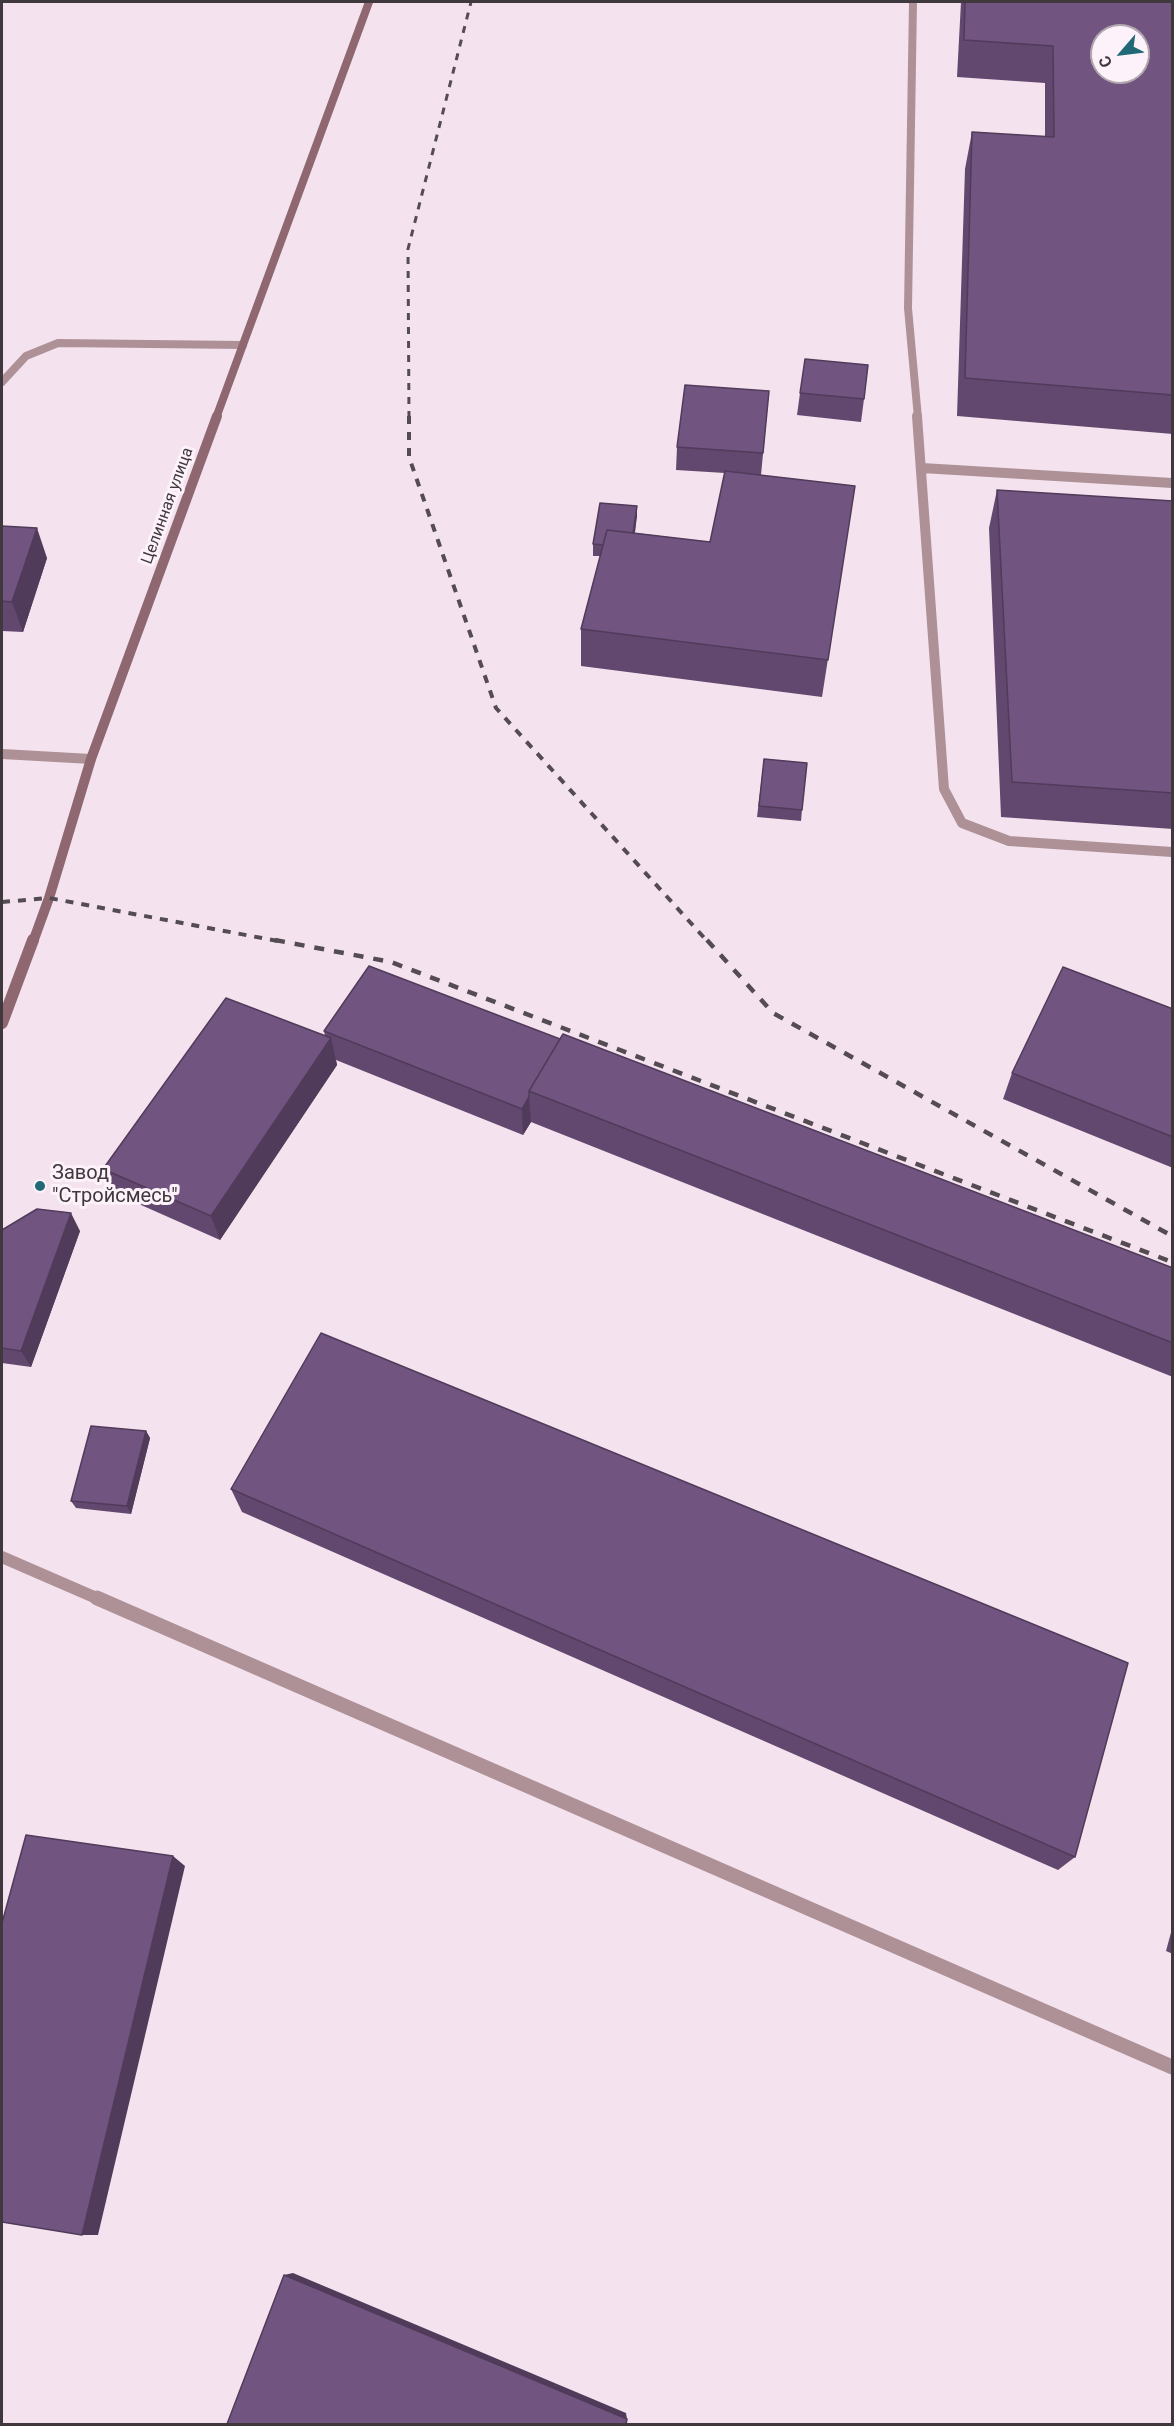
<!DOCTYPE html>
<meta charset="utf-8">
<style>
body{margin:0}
#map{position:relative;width:1174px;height:2426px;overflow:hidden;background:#f4e3ee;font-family:Roboto,sans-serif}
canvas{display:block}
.frame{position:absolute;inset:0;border:3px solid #3f383d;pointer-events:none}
.north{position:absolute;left:1090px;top:24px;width:60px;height:60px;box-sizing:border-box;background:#fdf2f9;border:2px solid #b1a8ae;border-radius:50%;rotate:242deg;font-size:16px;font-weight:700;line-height:24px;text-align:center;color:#3f383d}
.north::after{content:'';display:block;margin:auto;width:21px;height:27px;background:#216976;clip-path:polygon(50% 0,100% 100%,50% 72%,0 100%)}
</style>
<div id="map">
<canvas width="1174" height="2426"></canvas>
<div class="frame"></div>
<div class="north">С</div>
</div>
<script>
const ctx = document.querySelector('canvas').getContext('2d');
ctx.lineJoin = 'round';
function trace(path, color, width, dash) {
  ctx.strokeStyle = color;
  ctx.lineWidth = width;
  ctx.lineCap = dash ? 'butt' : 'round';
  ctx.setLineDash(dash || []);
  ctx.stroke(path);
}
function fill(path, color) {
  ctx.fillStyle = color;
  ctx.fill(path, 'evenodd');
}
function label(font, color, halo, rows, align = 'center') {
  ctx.font = font + ' Roboto,sans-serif';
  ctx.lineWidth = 6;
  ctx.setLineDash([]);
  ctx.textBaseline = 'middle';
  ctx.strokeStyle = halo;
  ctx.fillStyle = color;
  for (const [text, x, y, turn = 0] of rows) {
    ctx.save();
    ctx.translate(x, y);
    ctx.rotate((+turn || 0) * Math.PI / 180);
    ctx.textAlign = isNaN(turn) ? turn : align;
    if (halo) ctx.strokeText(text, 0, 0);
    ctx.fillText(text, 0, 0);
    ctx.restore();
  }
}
const laneFar3 = new Path2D(`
 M913,2L908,308L918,418
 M2,382L26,356L58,343L243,345`);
const laneFar2 = new Path2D(`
 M917,416L944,789L962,823L1009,841L1172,852
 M922,468L1172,483
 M2,754L91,759`);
const laneFar1 = new Path2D(`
 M2,1557L101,1600`);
const lane = new Path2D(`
 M97,1598L1172,2067`);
const secondaryFar2 = new Path2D(`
 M216,418L369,2`);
const secondaryFar1 = new Path2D(`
 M33,942L49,898L91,759L217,416`);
const secondary = new Path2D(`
 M2,1023L33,940`);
const railFar2 = new Path2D(`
 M409,418L408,249L471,2`);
const railFar1 = new Path2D(`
 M409,416V457L496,708L708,942
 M2,902L49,898L283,942`);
const rail = new Path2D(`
 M275,940L391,962L1172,1262
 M707,940L773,1013L1172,1236`);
const wall = new Path2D(`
 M961,2H1173V434L957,416L965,169L972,132L1045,137V83L957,77Z
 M769,391L761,475L855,486L822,697L581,666V629L600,556H593V544L637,506L635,533L710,542L725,473L676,470L677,447Z
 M800,393L864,399L861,422L797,415Z
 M997,490L1173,501V829L1001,817L989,528Z
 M2,526L47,558L23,632L2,631Z
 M764,759L802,810L801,821L757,817Z
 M1173,1009V1168L1003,1099L1012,1073Z
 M324,1031L560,1039L1173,1268V1377L531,1122L523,1135L336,1060L337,1065L220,1240L114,1193L103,1169L325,1036Z
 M2,1230L80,1231L31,1367L2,1363Z
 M146,1431L150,1438L131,1514L76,1508L71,1501Z
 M231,1489L1075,1857L1058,1870L242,1512Z
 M1173,1925V1954L1166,1951Z`);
const shadedWall = new Path2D(`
 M637,506V517L631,559L632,547Z
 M37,528L47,558L23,632L12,602Z
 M331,1038L337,1065L220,1240L211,1216Z
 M529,1097L531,1122L523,1135L522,1109Z
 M71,1213L80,1231L31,1367L21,1351Z
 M146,1431L150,1438L131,1514L127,1506Z
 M173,1856L185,1866L98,2235H82Z
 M293,2273L626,2413L627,2419L284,2275Z`);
const building = new Path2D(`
 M965,2H1173V395L965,378L972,132L1054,137L1053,46L964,40ZM1102,36H1138V72H1102Z
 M805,359L868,365L864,399L800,393Z
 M685,385L769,391L763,453L677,447Z
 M725,471L855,486L828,660L581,629L607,530L710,542Z
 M997,490L1173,501V793L1012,782Z
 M600,503L637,506L633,533L607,530L603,545L593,544Z
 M2,526L37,528L12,602L2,601Z
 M764,759L807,763L802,810L759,806Z
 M369,966L560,1039L529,1091V1097L522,1109L324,1031Z
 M1063,967L1173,1009V1137L1012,1073Z
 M226,998L331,1038L211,1216L103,1169Z
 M563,1034L1173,1268V1343L529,1091Z
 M37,1209L71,1213L21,1351L2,1348V1230Z
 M321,1333L1128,1663L1075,1857L231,1489Z
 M91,1426L146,1431L127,1506L71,1501Z
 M26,1835L173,1856L82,2235L2,2222V1923Z
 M284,2275L627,2419L626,2424H227Z`);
const markers = [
 [40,1186,6,"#216976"]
];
const farStreetnames = [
 ["Целинная улица",168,506,-70]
];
const poiNames = [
 ["Завод",52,1174],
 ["\"Стройсмесь\"",52,1197]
];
trace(laneFar3, '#ae9197', 8);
trace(laneFar2, '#ae9197', 10);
trace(laneFar1, '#ae9197', 12);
trace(lane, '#ae9197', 15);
trace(secondaryFar2, '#8f6770', 8);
trace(secondaryFar1, '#8f6770', 10);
trace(secondary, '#8f6770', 12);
trace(railFar2, '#544c52', 3, [7, 7]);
trace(railFar1, '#544c52', 4, [8, 8]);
trace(rail, '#544c52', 4.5, [10, 10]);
fill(wall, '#62486f');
fill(shadedWall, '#503b5a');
fill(building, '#725481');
trace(building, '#503b5a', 1.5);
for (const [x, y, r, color] of markers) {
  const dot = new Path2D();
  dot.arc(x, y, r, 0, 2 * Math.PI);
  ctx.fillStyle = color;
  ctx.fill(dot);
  trace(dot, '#fdf2f9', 2);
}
label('16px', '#3f383d', '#fdf2f9', farStreetnames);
label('20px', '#3f383d', '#fdf2f9', poiNames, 'left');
</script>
